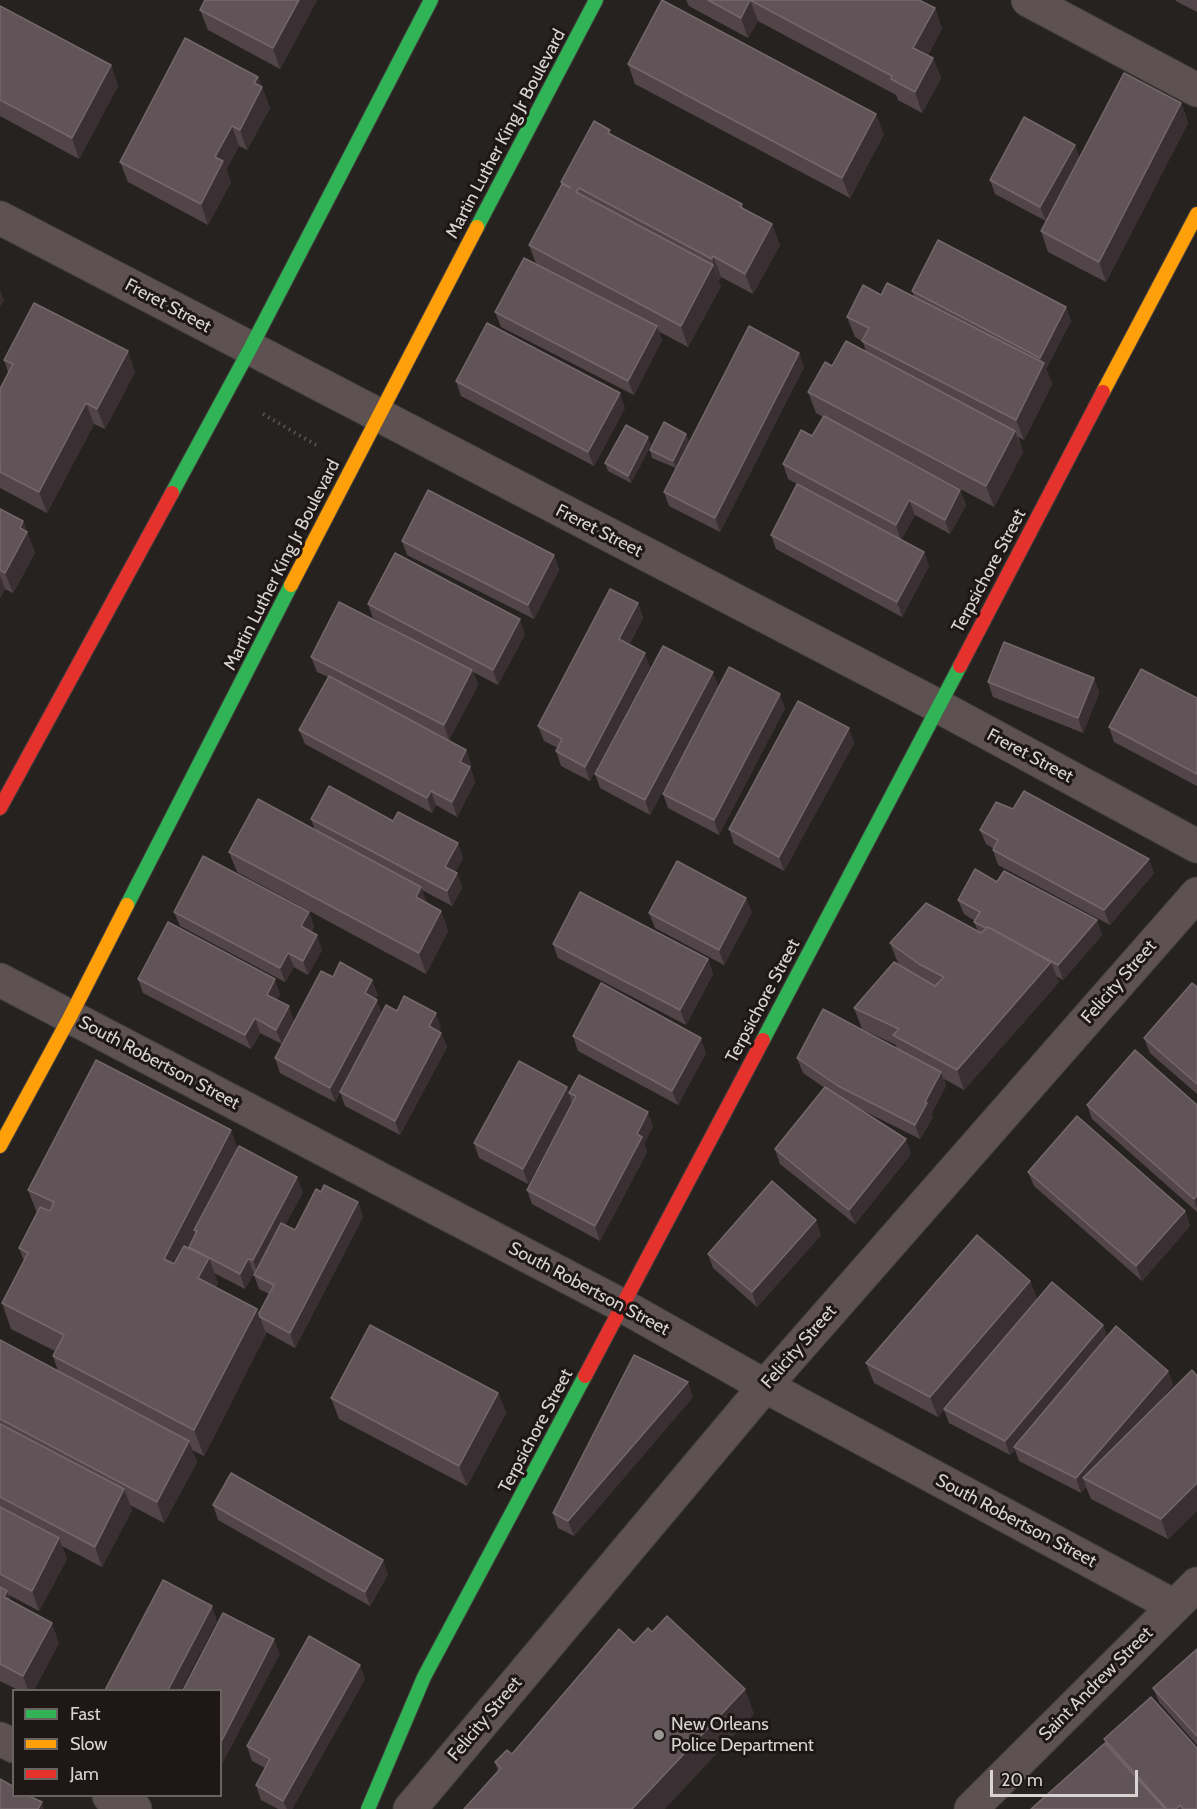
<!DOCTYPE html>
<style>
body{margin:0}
#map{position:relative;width:1197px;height:1809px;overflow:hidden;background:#262220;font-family:Cabin,sans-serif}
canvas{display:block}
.legend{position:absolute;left:12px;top:1689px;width:210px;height:108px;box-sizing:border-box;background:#1e1715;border:2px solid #696361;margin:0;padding:8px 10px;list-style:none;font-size:18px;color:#d9d4d2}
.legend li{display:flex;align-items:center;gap:12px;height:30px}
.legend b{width:30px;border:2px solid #696361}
.scale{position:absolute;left:990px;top:1770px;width:148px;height:27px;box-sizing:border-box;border:3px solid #d9d4d2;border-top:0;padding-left:8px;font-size:18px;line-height:21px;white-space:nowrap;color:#d9d4d2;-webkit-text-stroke:4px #1e1715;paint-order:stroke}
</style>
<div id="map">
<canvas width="1197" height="1809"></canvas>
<ul class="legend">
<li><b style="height:8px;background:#30b455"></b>Fast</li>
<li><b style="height:8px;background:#ff9f0a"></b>Slow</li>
<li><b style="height:8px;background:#e5322d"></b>Jam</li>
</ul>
<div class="scale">20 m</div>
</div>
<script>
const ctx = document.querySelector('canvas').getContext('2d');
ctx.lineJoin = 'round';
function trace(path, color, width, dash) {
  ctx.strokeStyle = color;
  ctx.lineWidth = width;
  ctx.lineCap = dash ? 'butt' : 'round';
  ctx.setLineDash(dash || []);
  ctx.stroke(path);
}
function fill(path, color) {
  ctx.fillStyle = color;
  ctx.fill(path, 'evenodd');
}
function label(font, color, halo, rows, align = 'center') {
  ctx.font = font + ' Cabin,sans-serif';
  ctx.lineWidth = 6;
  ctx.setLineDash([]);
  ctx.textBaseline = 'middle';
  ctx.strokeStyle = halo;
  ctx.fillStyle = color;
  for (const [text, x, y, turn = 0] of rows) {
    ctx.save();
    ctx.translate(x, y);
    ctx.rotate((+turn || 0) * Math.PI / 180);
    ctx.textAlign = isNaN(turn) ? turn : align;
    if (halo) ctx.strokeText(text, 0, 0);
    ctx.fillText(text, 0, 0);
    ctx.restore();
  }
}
const path = new Path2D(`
 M263,414L316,445`);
const street = new Path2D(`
 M1028,0L1197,90
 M0,218L938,706L1197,846
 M0,980L623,1306L765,1386L1174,1606
 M0,1739L14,1746
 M109,1796L135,1809
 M410,1809L765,1386L1197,894
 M971,1809L1197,1584`);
const fast = new Path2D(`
 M477,227L596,0
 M172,493L250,349L431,0
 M127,905L291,585
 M763,1040L960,666
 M368,1809L424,1677L585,1376`);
const slow = new Path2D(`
 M1103,392L1197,214
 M291,585L477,227
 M0,1146L70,1017L127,905`);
const jam = new Path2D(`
 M960,666L1103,392
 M0,808L172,493
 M585,1376L763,1040`);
const wall = new Path2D(`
 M317,0L280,69L208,30L200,10Z
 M686,0H919L935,8L942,29L928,55L933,58L941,78L922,113L898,100L896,95L758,21L748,38L689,6Z
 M1176,0H1197V12L1176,1Z
 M0,6L111,65L118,86L79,159L0,116Z
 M628,64L884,134L850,198L635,84Z
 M258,77L270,108L247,150L239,146L226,170L231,182L208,225L128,182L120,162Z
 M1181,103L1188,123L1106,282L1048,252L1041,231L1046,221L995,194L990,180L1075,145L1079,158Z
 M612,135L742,204L743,208L780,245L753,294L721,277L719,280H718L721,286L688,347L658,331L662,340L634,395L501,327L495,312L536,264L529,245L562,185L561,182Z
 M912,291L1066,307L1071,321L1046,369L1052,384L1024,440L1018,437L1023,452L994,507L891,452L960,490L966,505L950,534L915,515L901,540L929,566L902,617L776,549L771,535L858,517L788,479L783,464L812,436L823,417L816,413L808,392L832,366L866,352L863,342L855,337L847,317L881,295L914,296Z
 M4,360L135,372L105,429L94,424L47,513L0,488V389L8,372Z
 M804,367L720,532L669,506L664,492Z
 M456,381L625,408L594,466L461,396Z
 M686,434L689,441L676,468L652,458L650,450Z
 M651,445L631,483L608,471L605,463Z
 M0,509L23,521L35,553L13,593L5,589L0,598Z
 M402,541L554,555L559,570L534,619L407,555Z
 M638,603L643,618L629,645L650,667L590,781L561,766L556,751L558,748L544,741L538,726Z
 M368,604L525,634L498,685L473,672L478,685L449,740L383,705L466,750L471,765L470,767L475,782L457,817L436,805L432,813L305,744L299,730L328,677L317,672L311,657L411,639L373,618Z
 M1094,678L1099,693L1083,733L993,697L988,682Z
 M719,687L650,815L600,788L595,774Z
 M1197,698V786L1114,742L1109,727Z
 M785,708L719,835L668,808L663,794Z
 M854,743L784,871L734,844L729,829Z
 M311,819L393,821L463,858L455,872L457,873L462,888L452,906L422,890L427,904L441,911L448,931L426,974L237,872L229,852L315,830Z
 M980,830L1154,873L1110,925L998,865L993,850L994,849L986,844Z
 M997,882L1102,935L1063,980L1056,976L1059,982L964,1090L944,1079L946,1086L931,1114L933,1117L920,1139L858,1108L911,1154L855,1224L780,1164L775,1149L825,1088L803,1073L797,1058L897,1048L896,1045L862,1029L854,1008L906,970L898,963L890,943L978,931L974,922L975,921L964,914L958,900Z
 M174,912H309L314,927L311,932L322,950L308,975L294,967L285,982L180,926Z
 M752,912L724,965L655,928L649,913Z
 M553,944L708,959L713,974L686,1025L558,958Z
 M333,977L378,994L375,999L382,1014L397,1011L441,1028L439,1031L441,1033L447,1047L400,1135L345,1106L340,1092L335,1102L280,1073L275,1058Z
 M138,979L280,994L277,1000L282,1044L260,1033L251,1049L143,993Z
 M1197,987V1094L1150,1053L1144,1038Z
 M573,1036L706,1053L678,1105L578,1051Z
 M567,1087L569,1092L653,1126L644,1144L647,1152L600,1241L532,1204L527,1190L572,1103L528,1184L479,1158L474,1143Z
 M1087,1105H1197V1212L1092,1119Z
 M237,1148L303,1192L285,1225L295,1230L321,1192L358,1202L363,1217L295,1348L266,1332V1334L204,1456L192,1450L197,1462L164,1523L130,1505L132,1510L102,1567L62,1546L67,1559L39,1611L9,1595L10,1600L59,1643L34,1690H18L0,1681V1340L58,1371L53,1356L55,1351L11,1329L2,1303L24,1261L19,1248L37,1213L28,1190ZM214,1273L245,1289L254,1273V1275L259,1289L269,1294L259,1313L257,1309L216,1287L218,1283Z
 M1028,1172L1185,1211L1190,1226L1142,1281L1034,1186Z
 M821,1235L757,1307L713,1268L708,1254Z
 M1030,1281L1037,1299L1103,1325L1107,1337L1168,1371L1173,1385L1154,1408L1197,1376V1511L1168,1539L1091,1499L1086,1487L1081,1493L1019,1461L1015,1450L1010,1455L949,1423L944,1410L938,1417L874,1383L866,1363Z
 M498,1393L506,1413L467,1486L339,1419L331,1398Z
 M693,1397L574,1536L558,1528L553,1513Z
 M213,1505L388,1574L370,1606L218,1520Z
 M652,1632L754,1714L498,1771L495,1762L512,1754L634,1643Z
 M1197,1649V1745L1159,1702L1153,1688Z
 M365,1679L292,1809H278L261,1800L256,1785L265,1768L252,1761L247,1746Z
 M1104,1739L1197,1809H1031L1106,1744Z`);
const shadedWall = new Path2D(`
 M299,0H317L280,69L273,48Z
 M750,0L758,21L748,38L741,18Z
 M935,8L942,29L921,69L913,48Z
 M933,58L941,78L922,113L915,92Z
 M111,65L118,86L79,159L72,138Z
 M258,77L270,108L247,150L240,130L254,83Z
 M1181,103L1188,123L1106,282L1099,262Z
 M876,114L884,134L850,198L842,178Z
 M232,126L239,146L226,170L231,182L208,225L201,204L215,157Z
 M1075,145L1080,159L1046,221L1040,207Z
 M772,224L780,245L753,294L745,274Z
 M713,256L721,277L719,280L712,259Z
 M713,265L721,286L688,347L681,326Z
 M0,290L4,300L0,307Z
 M1066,307L1071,321L1046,369L1052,384L1024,440L1016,420L1043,366L1040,358Z
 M657,326L662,340L634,395L628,381Z
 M128,351L135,372L105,429L97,409Z
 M799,353L804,367L720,532L715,518Z
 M620,393L625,408L594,466L588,452Z
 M86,403L94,424L47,513L39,492Z
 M1015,431L1023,452L994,507L986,486Z
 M686,434L689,441L676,468L673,461Z
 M648,437L651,445L631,483L628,476Z
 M960,490L966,505L950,534L945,520Z
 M909,500L915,515L901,540L896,525Z
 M23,521L35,553L13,593L5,573L20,528Z
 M924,552L929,566L902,617L897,602Z
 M554,555L559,570L534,619L528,605Z
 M0,575L5,589L0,598Z
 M638,603L643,618L624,654L619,639Z
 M520,619L525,634L498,685L493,670Z
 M645,653L650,667L590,781L585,767Z
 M472,670L478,685L449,740L444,725Z
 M713,672L719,687L650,815L645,800Z
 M1094,678L1099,693L1083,733L1078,718Z
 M780,694L785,708L719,835L714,820Z
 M849,728L854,743L784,871L779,857Z
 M466,750L471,765L470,767L475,782L457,817L452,802L460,762Z
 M431,791L436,805L432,813L427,798Z
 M458,843L463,858L450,882L445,867Z
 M1149,859L1154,873L1110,925L1104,910Z
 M457,873L462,888L452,906L447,891Z
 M421,887L429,907L416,897Z
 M746,898L752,912L724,965L719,950Z
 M441,911L448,931L426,974L419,953Z
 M309,912L314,927L306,941L301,926Z
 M1097,920L1102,935L1063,980L1058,965Z
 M317,935L322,950L308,975L303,961Z
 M288,953L294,967L285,982L280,968Z
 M708,959L713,974L686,1025L680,1010Z
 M1051,962L1059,982L964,1090L957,1070Z
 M275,979L280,994L272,1009L267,995Z
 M372,980L378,994L371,1008L365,993Z
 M377,1000L382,1014L335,1102L330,1088Z
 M289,1006L294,1021L282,1044L276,1030Z
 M436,1013L441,1028L435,1040L429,1026Z
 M255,1018L260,1033L251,1049L245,1035Z
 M441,1033L447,1047L400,1135L395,1121Z
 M701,1038L706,1053L678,1105L672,1091Z
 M941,1072L946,1086L931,1114L933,1117L920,1139L915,1125L925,1102Z
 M567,1087L572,1103L528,1184L523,1169Z
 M648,1112L653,1126L644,1144L647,1152L600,1241L595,1226L637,1134Z
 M231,1130L240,1155L197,1231L194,1230L197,1238L173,1284L164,1259Z
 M906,1139L911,1154L855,1224L849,1210Z
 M297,1177L303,1192L258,1275L253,1260Z
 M1197,1196V1208L1194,1199Z
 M358,1202L363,1217L295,1348L290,1333Z
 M1185,1211L1190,1226L1142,1281L1136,1266Z
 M816,1220L821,1235L757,1307L752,1292Z
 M209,1258L218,1283L208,1304L198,1278Z
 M248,1259L254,1273L245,1289L240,1274Z
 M1030,1281L1038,1301L938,1417L930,1397Z
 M257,1309L266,1334L204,1456L194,1430Z
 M1103,1325L1108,1340L1014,1447L1015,1450L1010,1455L1005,1441Z
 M1168,1371L1173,1385L1091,1482L1083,1478L1086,1487L1081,1493L1076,1478Z
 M688,1382L693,1397L574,1536L568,1521Z
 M498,1393L506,1413L467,1486L459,1466Z
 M189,1441L197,1462L164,1523L157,1502Z
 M1197,1483V1511L1168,1539L1161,1519Z
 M124,1489L132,1510L102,1567L95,1547Z
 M59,1538L67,1559L39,1611L32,1591Z
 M383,1560L388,1574L370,1606L365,1592Z
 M7,1591L14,1611L4,1597Z
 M212,1606L217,1621L181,1690H168Z
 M52,1623L59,1643L34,1690H28L23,1676Z
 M274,1639L280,1654L220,1768V1744Z
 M360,1665L365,1679L292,1809H287L283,1801Z
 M745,1689L754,1714L665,1809H632Z
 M42,1802L44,1809H38Z`);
const building = new Path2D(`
 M205,0H299L273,48L200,10Z
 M662,0L876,114L842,178L628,64Z
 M708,0H919L935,8L913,48L933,58L915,92L891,79L892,76L750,0L741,18Z
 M0,6L111,65L72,138L0,100Z
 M185,38L258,77L254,83L262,87L240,130L232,126L215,157L223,161L201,204L120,162Z
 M1124,73L1181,103L1099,262L1041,231Z
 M1024,117L1075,145L1040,207L990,180Z
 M594,121L610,130L608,133L742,204L740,207L772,224L745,274L713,256L712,259L579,188L576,192L713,265L681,326L529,245L562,184L571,188L561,182Z
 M938,240L1066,307L1040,358L912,291Z
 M524,258L657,326L628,381L495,312Z
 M887,283L1044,363L1016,420L862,341L869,328L847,317L863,285L881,295Z
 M34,303L128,351L97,409L86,403L39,492L0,472V389L13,364L4,360Z
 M487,323L620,393L588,452L456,381Z
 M749,326L799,353L715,518L664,492Z
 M846,341L1015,431L986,486L808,392L825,362L832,366Z
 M824,416L960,490L945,520L909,500L896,525L783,464L801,430L812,436Z
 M664,422L686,434L673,461L650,450Z
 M626,425L648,437L628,476L605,463Z
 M797,484L924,552L897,602L771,535Z
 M428,490L554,555L528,605L402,541Z
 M0,509L23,521L20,528L27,532L5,573L0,570Z
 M395,553L520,619L493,670L368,604Z
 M610,589L638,603L619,639L645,653L585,767L556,751L562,739L538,726Z
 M339,602L472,670L444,725L311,657Z
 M1004,642L1094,678L1078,718L988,682Z
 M663,646L713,672L645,800L595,774Z
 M729,667L780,694L714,820L663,794Z
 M1141,669L1197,698V774L1109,727Z
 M329,676L466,750L460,762L470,767L452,802L431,791L427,798L299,730Z
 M798,701L849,728L779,857L729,829Z
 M329,786L393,821L398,812L458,843L445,867L457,873L447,891L311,819Z
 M1024,791L1149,859L1104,910L993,850L998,840L980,830L996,802L1013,809Z
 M258,799L421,887L416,897L441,911L419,953L229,852Z
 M203,856L309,912L301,926L317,935L303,961L288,953L280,968L174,912Z
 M677,861L746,898L719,950L649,913Z
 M975,869L997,882L1004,871L1097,920L1058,965L988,927L986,928L974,922L980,912L958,900Z
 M580,892L708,959L680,1010L553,944Z
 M926,903L981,933L988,927L1051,962L957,1070L893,1035L899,1029L854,1008L894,962L935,986L944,977L919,964L890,943Z
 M168,922L275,979L267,995L289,1006L276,1030L255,1018L245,1035L138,979Z
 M340,962L372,980L365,993L377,1000L330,1088L275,1058L321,971L333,977Z
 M601,983L701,1038L672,1091L573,1036Z
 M1192,983L1197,987V1084L1144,1038Z
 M404,996L436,1013L429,1026L441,1033L395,1121L340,1092L386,1005L397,1011Z
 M823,1009L941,1072L925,1102L927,1103L915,1125L838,1086L797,1058Z
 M1135,1050L1197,1105V1196L1194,1199L1087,1105Z
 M96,1060L231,1130L164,1259L174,1264L184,1246L209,1258L198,1278L257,1309L194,1430L53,1356L64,1335L2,1303L28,1253L19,1248L40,1207L50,1211L54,1202L28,1190Z
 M519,1061L567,1087L523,1169L474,1143Z
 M579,1075L648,1112L637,1134L642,1137L595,1226L527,1190L576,1096L569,1093Z
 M825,1087L906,1139L849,1210L775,1149Z
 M1077,1116L1185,1211L1136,1266L1028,1172Z
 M239,1146L297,1177L253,1260L248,1259L240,1274L189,1247L197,1231L194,1230Z
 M772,1181L816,1220L752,1292L708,1254Z
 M324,1185L358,1202L290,1333L260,1317L259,1313L274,1285L254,1275L281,1223L295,1230L316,1189L321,1192Z
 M977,1235L1030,1281L930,1397L866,1363Z
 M1052,1282L1103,1325L1005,1441L944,1409Z
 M370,1325L498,1393L459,1466L331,1398Z
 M1116,1326L1168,1371L1076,1478L1014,1447Z
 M0,1340L189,1441L157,1502L0,1419Z
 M634,1355L688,1382L568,1521L553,1513Z
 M1192,1370L1197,1376V1483L1161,1519L1083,1478Z
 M0,1424L124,1489L95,1547L0,1497Z
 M231,1473L383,1560L365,1592L213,1505Z
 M0,1507L59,1538L32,1591L0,1574Z
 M163,1580L212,1606L168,1690H105Z
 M0,1587L7,1591L4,1597L52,1623L23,1676L0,1664Z
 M223,1613L274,1639L220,1744V1690H183Z
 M667,1616L745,1689L632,1809H464L501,1768L495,1762L507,1750L512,1754L619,1629L634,1643L648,1628L652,1632Z
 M309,1636L360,1665L283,1801L256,1785L270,1759L247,1746Z
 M1197,1649V1736L1153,1688Z
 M1151,1697L1197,1748V1809H1183L1180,1805L1176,1809H1167L1104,1739Z
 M1105,1743L1165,1809H1031Z
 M0,1779L14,1787V1796H29L42,1802L38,1809H0Z`);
const markers = [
 [659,1735,6,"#9a9694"]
];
const streetNames = [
 ["Martin Luther King Jr Boulevard",506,134,-62],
 ["Freret Street",168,306,28],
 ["Freret Street",599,531,27],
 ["Martin Luther King Jr Boulevard",282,565,-63],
 ["Terpsichore Street",989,571,-62],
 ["Freret Street",1030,756,28],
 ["Felicity Street",1119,982,-49],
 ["Terpsichore Street",763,1001,-62],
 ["South Robertson Street",159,1063,28],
 ["South Robertson Street",589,1289,28],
 ["Felicity Street",799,1347,-49],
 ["Terpsichore Street",536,1431,-62],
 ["South Robertson Street",1016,1521,28],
 ["Saint Andrew Street",1096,1684,-45],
 ["Felicity Street",485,1719,-50]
];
const poiNames = [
 ["New Orleans",671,1725],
 ["Police Department",671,1746]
];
trace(street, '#423e3d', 35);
trace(fast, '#423e3d', 16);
trace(slow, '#423e3d', 16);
trace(jam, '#423e3d', 16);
trace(path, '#5d5453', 4, [1.5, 4.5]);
trace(street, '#5d5251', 33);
trace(fast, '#30b455', 14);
trace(slow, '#ff9f0a', 14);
trace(jam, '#e5322d', 14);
fill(wall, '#52454a');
fill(shadedWall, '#3a3033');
fill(building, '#615459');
trace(building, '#74686c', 1.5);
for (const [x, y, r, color] of markers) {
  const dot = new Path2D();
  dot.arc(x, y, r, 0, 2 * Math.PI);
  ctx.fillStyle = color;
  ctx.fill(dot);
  trace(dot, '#1e1715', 2);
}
label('18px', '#d9d4d2', '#1e1715', streetNames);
label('18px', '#d9d4d2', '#1e1715', poiNames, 'left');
</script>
